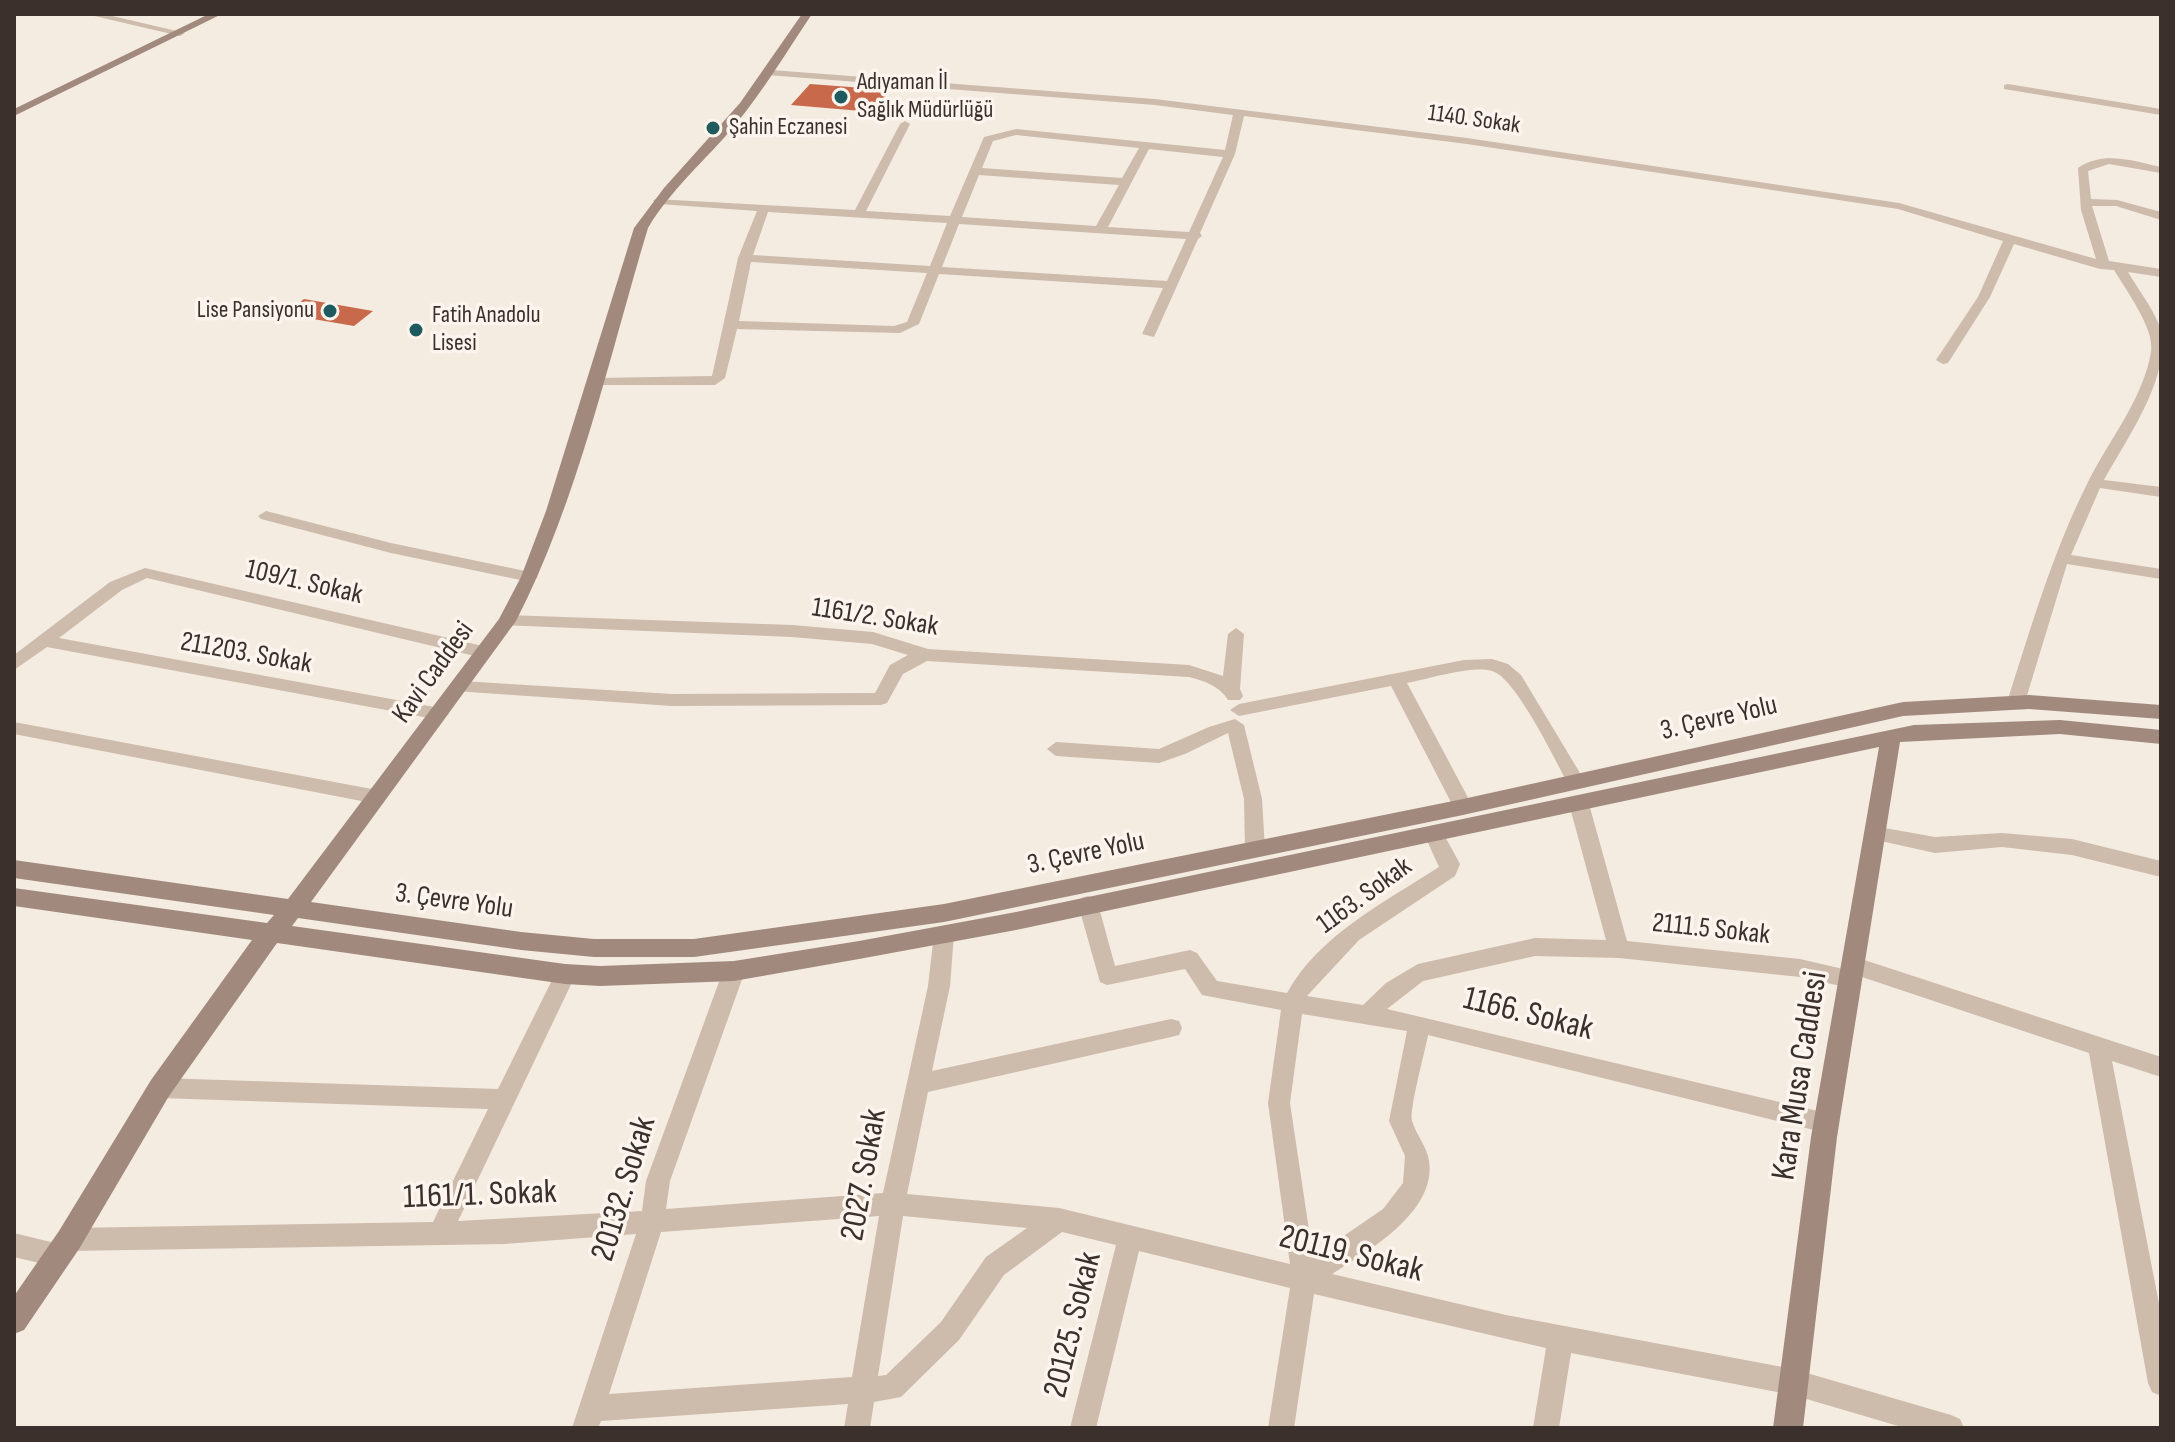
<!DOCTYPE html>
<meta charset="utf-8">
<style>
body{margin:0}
#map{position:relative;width:2175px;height:1442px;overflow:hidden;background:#f4ebe1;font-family:"Sofia Sans Condensed",sans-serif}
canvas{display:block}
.frame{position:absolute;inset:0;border:16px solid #3b302b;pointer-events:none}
</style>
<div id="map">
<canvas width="2175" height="1442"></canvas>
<div class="frame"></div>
</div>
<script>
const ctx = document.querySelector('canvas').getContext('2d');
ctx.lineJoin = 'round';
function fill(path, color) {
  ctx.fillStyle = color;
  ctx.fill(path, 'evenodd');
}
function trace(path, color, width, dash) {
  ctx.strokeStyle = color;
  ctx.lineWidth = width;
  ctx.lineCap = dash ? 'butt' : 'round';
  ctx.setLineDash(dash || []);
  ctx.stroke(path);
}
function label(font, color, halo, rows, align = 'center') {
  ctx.font = font + ' "Sofia Sans Condensed",sans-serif';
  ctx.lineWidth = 7;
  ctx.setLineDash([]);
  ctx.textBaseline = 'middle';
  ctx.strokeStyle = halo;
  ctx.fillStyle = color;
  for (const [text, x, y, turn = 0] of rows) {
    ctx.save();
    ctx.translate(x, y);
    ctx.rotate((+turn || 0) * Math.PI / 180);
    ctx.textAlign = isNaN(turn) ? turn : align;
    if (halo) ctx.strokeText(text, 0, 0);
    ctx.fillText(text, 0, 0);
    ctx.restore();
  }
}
const building = new Path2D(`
 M810,84L890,90L873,112L791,105Z
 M304,299L373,311L354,326L284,314Z`);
const street = new Path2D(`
 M86,14H104L185,33L180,36Z
 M771,70L1155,99L1467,138L1899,203L2096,259L2081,210L2078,168C2103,150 2134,161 2161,167V173L2109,164L2088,171L2091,199L2117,200L2161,212V220L2116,206H2092L2109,261L2161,269V277L2128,272C2138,289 2152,307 2159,325C2175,372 2126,440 2104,480L2161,487V497L2100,488L2071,555L2161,569V579L2067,564L2025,702L2016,708L2010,706L2007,702C2031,628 2052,554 2087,484C2108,441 2143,400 2151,352C2155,329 2126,290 2114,270L2100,269L2014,244L1990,297L1948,363L1943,364L1936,360L1978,297L2003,241L1898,209L1467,144L1244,116L1235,154L1200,233L1202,236L1198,239L1154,337L1142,334L1163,288L939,274L919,324L900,333L737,329L725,378L715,385H592V379L597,378L712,376L738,258L757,211L659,204L653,201L655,199L855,210L900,124L905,121L910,124L866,211L950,216L984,137L1016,129L1225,150L1233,115L1155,105L767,75L766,73ZM1016,135L1139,148L1122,178L982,168L993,141ZM1149,149L1223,157L1189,232L1108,227ZM979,175L1119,185L1096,226L962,217ZM768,212L947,223L930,266L753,255ZM959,224L1186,239L1167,281L942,267ZM751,262L927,273L907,322L894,326L739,321Z
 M2008,84L2161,109V115L2004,89V85Z
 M266,511L391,543L530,572L538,577L530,582L391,553L261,519L258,516Z
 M145,568L483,646L492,652L483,658L147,578L122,590L59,638L440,708L449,714L440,720L47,647L14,670V655L110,582Z
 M507,615L792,625L873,632L928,649L1189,665L1223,676L1228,634L1236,628L1244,634L1240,689L1243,696L1240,700H1228C1220,686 1204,681 1189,677L927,661L903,674L887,703L881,705L672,706L455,691L452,687L461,681L672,694L875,693L890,665L908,655L872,644L792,637L501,625L499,621L501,617Z
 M1492,659L1508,664L1521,675L1586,783L1584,788H1570C1558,765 1515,676 1492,671C1471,665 1429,679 1407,683L1473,807L1470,812H1456L1391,686L1239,716L1230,710L1239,704L1464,660Z
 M1235,719L1244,725L1262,799L1265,850L1262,855H1248L1245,850L1244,799L1228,733L1185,754L1159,763L1056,756L1047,749L1056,742L1159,749L1209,727Z
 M14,722L377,790L384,792L386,797L384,802L377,804L14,734Z
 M1579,797L1586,799L1589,804L1627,941L1800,959L1843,969L1841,965L1845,959L1852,956L2161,1057V1077L2112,1061L2161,1314V1396L2152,1392L2148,1383L2089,1053L1859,976L1858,985L1850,988L1800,977L1619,958L1535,956L1423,981L1387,1009L1826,1113L1834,1116L1838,1123L1834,1130L1826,1133L1428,1035C1425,1052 1409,1109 1412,1121C1416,1135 1427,1146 1429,1161C1437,1212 1367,1252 1332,1274L1506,1315L1793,1369L1951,1415L1960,1419L1964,1428H1905L1793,1395L1571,1353L1559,1428H1533L1546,1348L1314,1294L1294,1428H1268L1290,1288L1139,1251L1096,1428H1070L1116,1245L1062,1232L1004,1275L959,1340L901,1397L874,1402L870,1428H844L848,1404L601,1421L598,1428H572L636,1234L504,1244L67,1251L68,1255L65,1263L56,1267L14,1257V1233L59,1244L57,1240L60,1232L69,1228L433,1222L488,1109L160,1098L152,1095L149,1088L152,1081L160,1078L498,1089L558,968L565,965L572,968L576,974L458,1221L642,1211L646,1181L723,971L727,965L734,962L741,965L745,971L670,1181L666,1209L883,1193L928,986L934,934L937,928L944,926L951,928L954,934L950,986L932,1071L1171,1019L1179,1021L1182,1028L1179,1035L1171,1037L928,1092L907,1194L1059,1208L1290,1264L1268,1103L1281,1010L1202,995L1185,969L1107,985L1100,982L1078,904L1081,898L1088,896L1095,898L1098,904L1115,966L1190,950L1197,953L1217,981L1287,993C1319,935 1385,902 1439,867L1424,834L1427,829H1441L1460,864L1455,876L1359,940L1307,996L1363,1005L1386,983L1418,964L1535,938L1606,940L1569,804L1572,799ZM1302,1014L1407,1031L1389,1121L1405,1156L1403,1183L1383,1209L1313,1257L1290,1103ZM879,1216L852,1377L609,1394L661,1232ZM903,1216L1027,1228L986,1257L941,1322L886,1375L878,1376Z
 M1879,827L1935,837L2002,833L2072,839L2161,861V877L2072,855L2002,847L1935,853L1872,839L1869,834L1872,829Z`);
const secondary = new Path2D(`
 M209,14H222L14,116V109Z
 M802,14H812C787,51 764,90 735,125C706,160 671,189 648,228C609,357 578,501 516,621L311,902L521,932L594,939H694L944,904L1463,799L1903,702L2029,695L2161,705V719L2029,709L1903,716L1463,815L944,922L694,957H594L521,950L298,918L292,926L565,964L600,966L734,961L859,941L1016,912L1914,725L2060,720L2161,730V744L2060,734L1900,742L1837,1137L1803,1428H1773L1811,1137L1879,747L1016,930L859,959L734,981L600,986L565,984L277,943L169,1096L79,1249L24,1330L14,1334V1296L59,1231L151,1080L252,940L14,906V888L267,923L274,915L14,878V860L288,899L499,619L521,577L546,511L634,228L664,188L740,103Z`);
const markers = [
 [841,97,8,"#1f5a5e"],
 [713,128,8,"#1f5a5e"],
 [330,311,8,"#1f5a5e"],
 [416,330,8,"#1f5a5e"]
];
const farPoinames = [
 ["Adıyaman İl",857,83],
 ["Sağlık Müdürlüğü",857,111],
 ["Şahin Eczanesi",729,128],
 ["Lise Pansiyonu",314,311,"right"],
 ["Fatih Anadolu",432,316],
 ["Lisesi",432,344]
];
const farStreetnames = [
 ["1140. Sokak",1474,120,8]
];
const streetNames = [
 ["109/1. Sokak",304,583,13],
 ["1161/2. Sokak",875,618,9],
 ["211203. Sokak",246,654,10],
 ["Kavi Caddesi",434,673,-54],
 ["3. Çevre Yolu",1719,719,-13],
 ["3. Çevre Yolu",1086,854,-12],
 ["1163. Sokak",1365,896,-36],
 ["3. Çevre Yolu",454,902,8],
 ["2111.5 Sokak",1711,930,6]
];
const nearStreetnames = [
 ["1166. Sokak",1528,1015,14],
 ["Kara Musa Caddesi",1801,1076,-81],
 ["2027. Sokak",865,1175,-80],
 ["20132. Sokak",625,1189,-73],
 ["1161/1. Sokak",480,1196,-2],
 ["20119. Sokak",1351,1255,14],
 ["20125. Sokak",1074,1325,-76]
];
fill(building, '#c8694b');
fill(street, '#cdbbac');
fill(secondary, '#a18a7d');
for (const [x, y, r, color] of markers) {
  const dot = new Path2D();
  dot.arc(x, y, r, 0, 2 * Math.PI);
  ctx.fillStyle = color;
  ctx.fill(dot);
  trace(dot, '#fbf5ee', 3);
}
label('24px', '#3b302b', '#fbf5ee', farPoinames, 'left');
label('24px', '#3b302b', '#fbf5ee', farStreetnames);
label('28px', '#3b302b', '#fbf5ee', streetNames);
label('34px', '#3b302b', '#fbf5ee', nearStreetnames);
</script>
